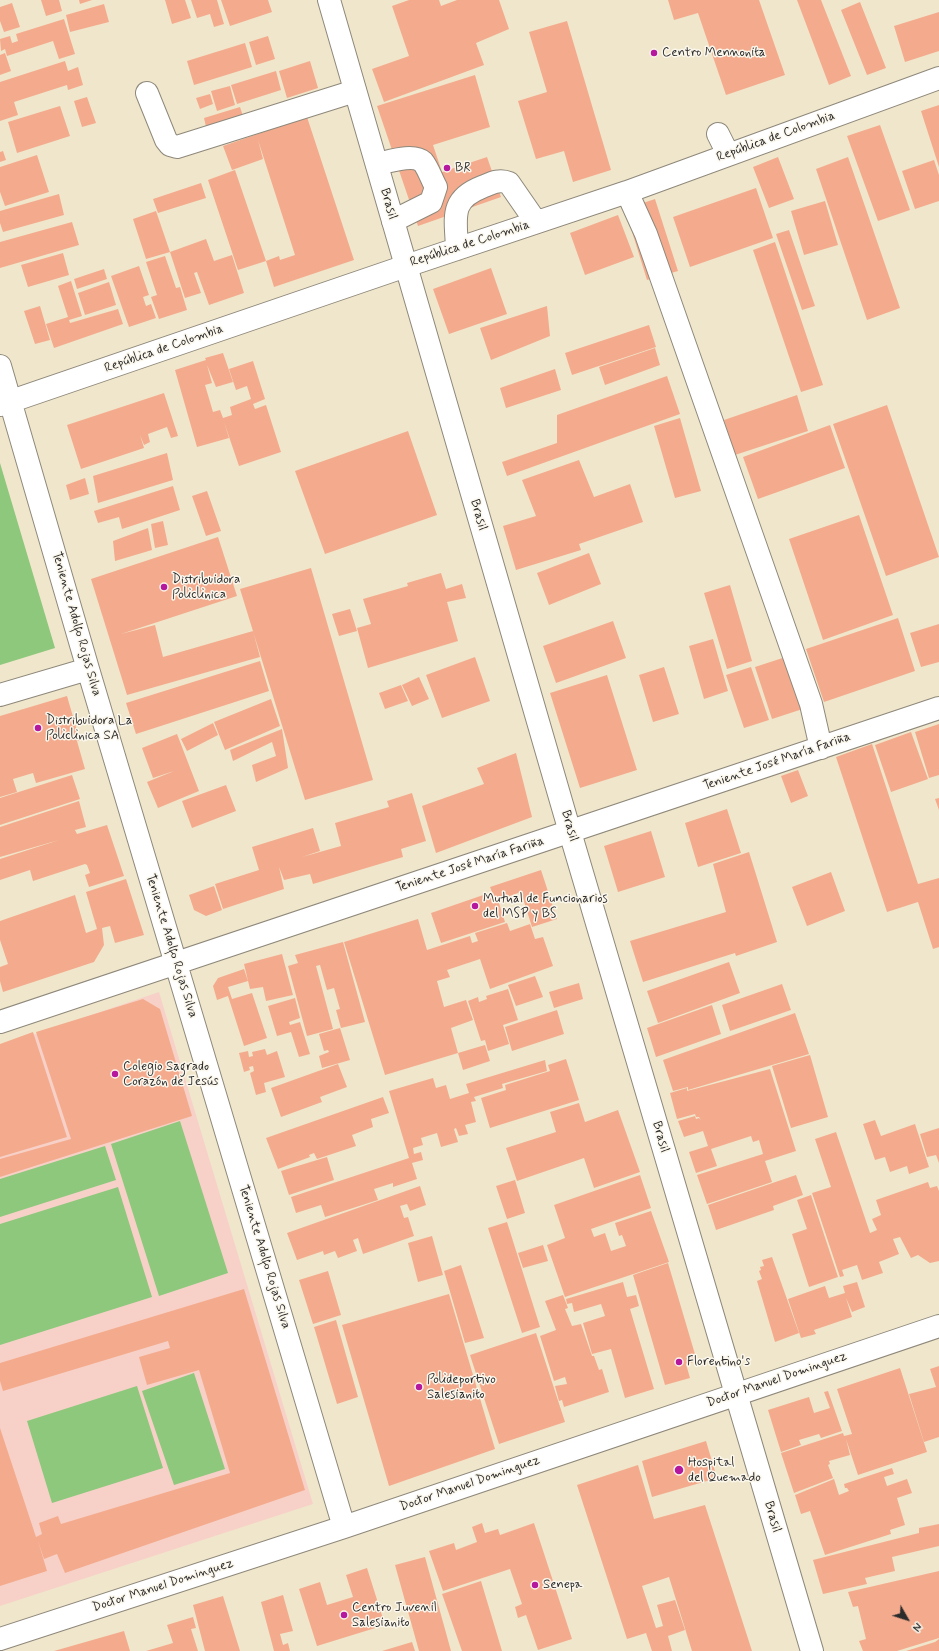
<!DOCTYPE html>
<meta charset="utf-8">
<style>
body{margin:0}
#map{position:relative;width:939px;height:1651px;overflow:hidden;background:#f0e6cb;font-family:Mynerve,sans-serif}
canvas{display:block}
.north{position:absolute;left:887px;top:1599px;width:40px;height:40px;-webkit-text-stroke:3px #fbf7ec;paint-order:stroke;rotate:129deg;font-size:11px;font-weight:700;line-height:16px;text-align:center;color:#2b2b2b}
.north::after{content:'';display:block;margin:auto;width:14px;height:18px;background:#2b2b2b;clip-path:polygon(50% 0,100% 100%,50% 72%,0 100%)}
</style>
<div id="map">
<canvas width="939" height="1651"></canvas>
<div class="north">N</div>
</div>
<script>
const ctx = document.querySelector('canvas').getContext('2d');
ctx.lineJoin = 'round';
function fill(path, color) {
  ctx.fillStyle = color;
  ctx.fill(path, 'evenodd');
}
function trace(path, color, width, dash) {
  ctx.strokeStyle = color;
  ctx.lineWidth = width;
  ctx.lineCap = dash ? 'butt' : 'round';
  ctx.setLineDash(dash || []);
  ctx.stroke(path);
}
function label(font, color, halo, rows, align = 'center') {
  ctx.font = font + ' Mynerve,sans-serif';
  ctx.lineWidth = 3;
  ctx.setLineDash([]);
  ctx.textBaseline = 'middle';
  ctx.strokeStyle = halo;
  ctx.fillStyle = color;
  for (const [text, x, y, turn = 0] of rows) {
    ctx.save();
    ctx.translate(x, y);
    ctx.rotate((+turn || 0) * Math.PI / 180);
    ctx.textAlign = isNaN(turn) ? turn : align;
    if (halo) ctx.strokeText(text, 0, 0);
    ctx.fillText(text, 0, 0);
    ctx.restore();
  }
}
const built = new Path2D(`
 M159,992L313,1504L0,1606V1046Z`);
const green = new Path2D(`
 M0,463L55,648L0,665Z
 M180,1121L228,1273L159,1296L111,1144Z
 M105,1146L116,1180L0,1217V1179Z
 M118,1187L152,1297L0,1345V1224Z
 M194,1373L225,1469L174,1485L142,1391Z
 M137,1386L163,1468L52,1503L27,1421Z`);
const building = new Path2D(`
 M41,0H59L62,11L46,16Z
 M79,0H92L80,4Z
 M165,0H185L191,18L172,24Z
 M191,0H217L224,24L214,27L210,14L197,18Z
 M221,0H268L272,12L230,26Z
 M409,0H439L441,6L457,0H499L509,29L476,43L484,65L384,102L372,69L409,56L392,6Z
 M668,0H759L785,75L726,95L698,13L674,20Z
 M797,0H821L851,76L829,85Z
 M860,2L886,68L867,75L841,10Z
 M12,3L20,27L4,32L0,21V7Z
 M104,4L109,22L70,32L66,15Z
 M939,12V51L905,62L894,26Z
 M64,19L75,54L59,59L53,41L7,56L5,49L1,51L0,39L10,36L12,43L18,41L16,34Z
 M567,21L611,170L573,182L564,151L536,159L518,101L547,92L529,32Z
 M268,36L275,59L256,65L249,42Z
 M245,43L252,67L194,85L187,61Z
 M5,53L11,71L0,75V55Z
 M65,61L68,71L78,67L83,85L68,90L67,85L14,102L18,115L0,121V82Z
 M310,61L318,88L287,98L279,71Z
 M276,71L281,90L237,104L231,85Z
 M475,75L490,127L433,145L442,172L487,157L501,197L418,226L377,106Z
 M230,86L235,105L217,111L211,91Z
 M210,94L213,104L200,109L196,98Z
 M87,97L96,123L82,127L74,101Z
 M939,105V167L921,111Z
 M60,106L70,136L17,153L8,122Z
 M240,107L244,119L207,131L204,118Z
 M307,117L354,260L274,287L266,261L279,256L280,260L295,255L258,140L263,159L232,170L223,146Z
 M880,125L910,210L878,221L847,136Z
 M3,151L6,160L0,162V152Z
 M37,155L49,192L5,206L0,192V167Z
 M778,157L794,199L769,208L753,167Z
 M848,157L900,308L867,320L816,169Z
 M934,160L939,175V201L915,209L902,171Z
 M235,170L266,261L238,270L208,180Z
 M201,183L206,198L158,213L153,199Z
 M756,188L773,238L690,267L673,217Z
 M59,194L64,215L3,232L0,223V211Z
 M655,199L678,271L647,280L625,209Z
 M825,201L838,245L804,255L791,211Z
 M156,211L170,252L146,259L133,219Z
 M618,215L634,257L585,275L570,233Z
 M72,222L79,245L0,268V242Z
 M789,230L815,306L802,310L776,234Z
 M206,239L214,261L232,255L244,293L209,305L197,272L194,273L201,293L185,298L170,252Z
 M775,242L823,385L801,392L753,250Z
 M63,253L69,275L28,287L21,265Z
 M165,256L176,288L180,287L187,310L159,319L151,297L157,295L146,262Z
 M139,266L149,295L143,297L146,306L151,304L156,318L129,327L111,276Z
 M491,268L507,314L449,334L433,289Z
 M104,269L107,279L77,289L74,279Z
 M71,281L82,316L69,320L70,323L118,309L123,324L54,348L46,324L68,317L58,286Z
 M109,282L116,305L85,315L78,293Z
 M40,306L50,340L35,344L24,311Z
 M547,306L550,336L491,360L480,328Z
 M649,325L656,347L572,375L565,353Z
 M655,348L660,365L605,385L599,367Z
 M223,353L233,382L216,387L207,365L212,383L205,385L213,412L220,410L223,418L232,415L230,407L251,399L247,386L236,390L229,369L253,361L265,399L253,404L255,409L266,405L281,452L239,466L224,422L229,438L197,447L175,370L206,360L205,358Z
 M555,369L561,390L506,408L500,388Z
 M667,376L680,414L507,476L502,462L557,443V415Z
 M164,393L178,436L171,438L167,427L148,434L150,442L144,445L140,435L144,448L81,469L67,425Z
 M797,395L808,431L735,455L724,420Z
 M887,405L939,557L886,576L833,424Z
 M680,418L701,491L675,498L654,426Z
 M830,425L845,468L758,499L743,457Z
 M408,431L437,515L325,554L295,471Z
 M167,453L173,480L98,503L93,476Z
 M579,460L594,497L630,484L643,522L579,544L581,550L516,570L503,526L536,516L522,480Z
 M85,478L89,494L70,500L66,485Z
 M173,486L180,510L122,529L119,517L98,523L94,511Z
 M207,491L221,531L206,536L192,496Z
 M859,515L893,615L823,640L789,539Z
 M163,521L168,545L155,548L151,524Z
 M148,528L152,550L115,561L113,541Z
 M218,537L237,596L121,634L155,625L163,657L253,631L260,657L127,695L91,579Z
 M589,553L601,584L549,605L537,573Z
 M311,568L373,780L305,800L240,589Z
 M441,573L446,589L462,584L466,598L447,602L458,641L368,668L357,628L371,624L363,599L408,586L407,583Z
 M730,585L752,661L727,669L704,593Z
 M350,609L357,631L339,636L332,614Z
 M898,618L915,671L824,702L806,649Z
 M613,621L626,658L556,683L543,646Z
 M939,624V662L921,667L910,633Z
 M713,639L728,691L704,699L689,646Z
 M804,651L821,703L772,719L755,667Z
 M475,657L490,701L442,718L426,675Z
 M260,661L269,691L136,734L126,703Z
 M664,667L679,714L653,722L639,675Z
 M751,667L769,720L744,728L726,675Z
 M607,675L637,770L580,788L550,693Z
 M419,677L429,699L412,706L402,685Z
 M401,685L408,701L385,709L379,693Z
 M67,696L80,741H77L85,769L36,783L33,773L13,779L17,792L0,797V716Z
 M271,699L280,726L225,750L214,722Z
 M213,723L218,735L187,751L181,739Z
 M939,724V775L929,778L915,732Z
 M282,729L288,768L256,782L252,765L276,756L272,742L233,761L230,750Z
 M911,732L928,779L891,792L875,745Z
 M177,734L199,791L158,808L147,782L174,771L153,778L142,748Z
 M872,744L918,884L939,878V947L933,949L918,902L887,912L836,757Z
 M516,753L532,817L436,853L422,806L484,784L477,768Z
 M798,770L808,796L791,803L781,776Z
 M72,775L80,799L0,825V798Z
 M226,785L236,811L192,828L182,801Z
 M412,793L426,841L401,849L403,857L313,884L310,874L284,880L279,867L284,889L223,909L215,884L259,870L252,847L313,828L320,851L302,857L341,846L335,823L389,807L387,801Z
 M939,798V810L935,799Z
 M79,801L86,827L75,830L77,834L107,825L124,876L89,887L85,875L90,873L87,865L85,864L33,881L30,870L0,880V859L59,840L0,857V827Z
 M727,809L741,853L698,867L685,823Z
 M651,831L665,877L618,892L604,846Z
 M749,852L777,942L736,956L735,953L643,982L630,941L726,912L713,864Z
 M541,870L557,919L532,927L521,892L498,900L505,922L441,943L431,913L492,892L490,887Z
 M831,872L845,911L807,926L792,887Z
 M126,879L144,935L115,943L110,926L102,928L104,945L94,962L3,992L0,981V967L8,964L0,940V921L75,895L86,933L97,929L86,892Z
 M214,886L222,910L206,916L194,910L189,895Z
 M418,919L427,950L470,936L472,943L478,941L475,933L507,923L510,931L530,924L535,939L543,937L553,966L490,989L480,959L447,970L450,977L437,981L444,1007L466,1000L473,1020L451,1028L458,1053L385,1075L344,942Z
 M343,942L365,1022L341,1028L336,1010L340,1009L334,988L327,990L320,965L316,966L333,1029L307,1036L288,966L298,963L295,955Z
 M282,954L293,995L266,1001L263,987L250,989L244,964Z
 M729,962L740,993L658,1023L647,991Z
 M244,969L248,981L228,987L232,999L252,993L267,1038L244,1046L228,996L217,1000L213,986L218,978Z
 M535,976L543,997L516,1006L508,985Z
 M579,983L583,999L554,1008L549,992Z
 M782,984L791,1010L730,1031L722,1005Z
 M508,989L518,1020L503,1025L509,1044L488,1051L485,1040L481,1041L468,1001L478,997L479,1002L487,999L486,996Z
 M295,998L300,1018L289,1022L290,1025L300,1022L310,1054L299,1057L291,1032L277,1036L268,1006Z
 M143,999L160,1009L192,1116L0,1177V1159L71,1139L36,1032Z
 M712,1005L721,1034L656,1057L647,1028Z
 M557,1010L564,1034L512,1051L505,1027Z
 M795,1013L809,1054L688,1090V1087L673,1091L663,1060Z
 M340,1028L350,1060L322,1068L319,1056L329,1052L328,1050L324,1051L319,1034Z
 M33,1032L67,1137L0,1157V1044Z
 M485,1045L490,1061L463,1070L458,1053Z
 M265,1049L267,1055L277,1051L285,1077L264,1083L266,1092L256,1095L250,1073L254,1071L253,1066L249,1067L250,1070L244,1072L239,1053L248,1051L249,1057L253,1056L252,1052Z
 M810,1055L828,1117L791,1128L772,1066Z
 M566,1059L579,1100L490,1128L481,1098L506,1090L505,1085L550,1071L548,1065Z
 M545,1060L547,1071L502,1084L503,1088L474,1097L476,1101L471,1102L476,1122L465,1125L468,1134L459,1136L456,1128L454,1129L458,1142L441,1147L437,1133L421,1138L423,1145L413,1148L414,1154L421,1152L423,1160L412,1163L417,1179L393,1187V1183L374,1189L378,1200L325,1217L321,1205L296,1213L291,1197L409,1158L389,1091L433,1078L436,1088L446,1085L450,1099L469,1093L466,1084Z
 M338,1064L347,1087L320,1097L322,1102L281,1117L271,1088Z
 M770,1069L796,1151L765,1161L772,1182L707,1204L697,1175L763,1154L759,1140L753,1142L751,1136L711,1149L717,1166L696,1173L689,1152L708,1146L703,1131L684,1137L678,1121L695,1116L696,1119L699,1118L701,1120L699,1117H696L695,1114L677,1119L670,1093L687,1088V1091Z
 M383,1097L389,1113L371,1119L373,1127L352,1135L356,1146L317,1159L314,1153L309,1155L310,1157L278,1169L266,1138Z
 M579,1103L585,1122L618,1110L640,1172L594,1188L584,1158L517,1181L506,1148L556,1132L550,1112Z
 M875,1120L881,1136L915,1124L929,1167L909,1174L907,1166L890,1172L885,1157L875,1160L863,1124Z
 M939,1128V1163L936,1155L927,1157L920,1134Z
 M836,1132L870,1233L877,1230L872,1219L881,1215L876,1200L928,1182L930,1188L937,1186L939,1191V1261L930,1263L918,1255L911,1258L900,1237L893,1239L899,1254L879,1262L883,1273L862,1280L857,1265L842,1270L844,1276L840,1277L812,1193L831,1187L815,1139Z
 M327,1157L334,1180L289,1195L281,1171Z
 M640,1175L651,1208L591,1229L594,1237L605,1233L611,1251L626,1246L622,1235L619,1236L615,1223L651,1211L669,1262L565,1297L547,1245L565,1238L554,1205Z
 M796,1175L803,1195L773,1206L774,1210L716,1230L708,1205Z
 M515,1180L525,1213L507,1219L496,1186Z
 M420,1186L426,1205L410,1211L407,1204L400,1206L404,1218L408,1217L414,1236L363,1254L358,1238L353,1240L357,1251L338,1258L335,1251L324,1255L323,1251L297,1260L287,1233Z
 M811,1195L838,1277L809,1287L792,1234L807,1229L797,1200Z
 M507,1222L540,1327L522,1333L488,1228Z
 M432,1236L443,1275L418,1282L408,1243Z
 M543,1245L548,1261L523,1268L518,1253Z
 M772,1257L799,1333L775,1342L757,1281L762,1279L759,1271L761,1270L760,1267L764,1266L762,1260Z
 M668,1263L697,1361L686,1364L690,1378L665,1385L633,1275Z
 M461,1265L484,1338L465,1343L444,1271Z
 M328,1271L341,1315L313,1324L299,1280Z
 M623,1282L627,1297L636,1295L639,1306L630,1309L654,1389L625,1398L611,1349L592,1354L583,1323L605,1316L601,1304L574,1312L572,1303L567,1304L566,1299Z
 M857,1282L865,1307L852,1312L846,1298L852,1317L814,1330L816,1334L801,1338L788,1299L825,1286L829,1298L845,1293L843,1286Z
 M244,1289L305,1490L65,1573L57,1554L44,1559L38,1541L47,1571L0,1586V1428L36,1537L42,1534L39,1523L58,1516L61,1524L230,1473L199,1370L147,1385L139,1357L170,1348L168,1341L3,1391L0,1381V1363Z
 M449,1294L495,1449L389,1486L342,1325Z
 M563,1295L568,1308L565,1309L572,1326L581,1324L592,1356H594L599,1370L602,1369L609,1392L564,1407L562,1400L559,1401L555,1386L567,1384L565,1377L554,1381L540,1336L556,1330L545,1301Z
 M336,1320L358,1397L337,1404L314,1327Z
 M536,1333L565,1422L499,1444L470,1355Z
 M939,1366V1437L924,1442L909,1394L936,1387L930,1369Z
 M900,1368L927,1452L858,1475L846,1439L850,1455L829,1461L830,1464L828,1465L833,1478L794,1493L781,1453L843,1433L844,1436L852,1434L837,1389Z
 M828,1391L842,1431L821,1438L819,1434L799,1440L801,1445L781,1452L768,1410L809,1397L814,1413L830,1408L824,1392Z
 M706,1441L717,1478L652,1497L642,1461Z
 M638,1465L654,1519L705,1505L752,1651H692L669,1577L642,1586L656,1628L663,1626L657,1605L675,1600L685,1630L668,1636L672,1651H652L646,1633L627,1639L577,1485Z
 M892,1468L894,1474L884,1477L887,1486L907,1479L912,1493L897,1498L905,1525L890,1530L891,1534L825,1555L810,1511L801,1514L795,1495L834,1479L839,1495L849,1491L847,1488H845L844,1484Z
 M482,1523L485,1533L498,1529L500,1535L534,1523L572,1639L538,1650L526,1615L518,1618L515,1607L522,1604L510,1569L443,1591L429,1551L454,1543L456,1550L477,1542L472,1527Z
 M939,1524V1546L892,1557L895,1571L865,1578L867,1584L823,1594L813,1560L919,1533V1528Z
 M425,1557L451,1651H419L395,1565Z
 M367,1568L385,1625L317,1646L299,1589L320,1582L327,1605L353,1597L346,1575Z
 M939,1571V1638L897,1651H863L859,1641L866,1639L858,1606L853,1607L848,1592Z
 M481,1581L502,1651H462L442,1594Z
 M283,1595L293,1631L280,1634L283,1645L288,1643L290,1651H274L261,1602Z
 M223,1596L240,1651H205L193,1605Z
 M193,1617L196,1628L191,1629L198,1651H146L173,1643L167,1625Z
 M124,1631L130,1651H54Z
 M939,1639V1651H906L935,1642Z
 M412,1642L415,1651H382Z`);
const minor = new Path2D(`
 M147,93L166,140L170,145L177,147L355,91
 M718,134L728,154
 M377,164C388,162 413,153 423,162C428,168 432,180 436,187L431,202L393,221
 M627,192L646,234L811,704L821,748
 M457,249C456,218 449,200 482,187C492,183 499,179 509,183L536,222
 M0,366L88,669L344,1527
 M0,405L406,266L627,192L939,78
 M0,695L88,669
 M0,1022L939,708
 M0,1639L344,1527L939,1326`);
const major = new Path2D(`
 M329,0L570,832L812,1651`);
const markers = [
 [654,53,4,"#b5179e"],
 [447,168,4,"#b5179e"],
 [164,587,4,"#b5179e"],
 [38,728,4,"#b5179e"],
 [475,906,4,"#b5179e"],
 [115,1074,4,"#b5179e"],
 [679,1362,4,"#b5179e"],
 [419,1387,4,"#b5179e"],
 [679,1470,5,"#b5179e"],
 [535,1585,4,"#b5179e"],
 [344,1615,4,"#b5179e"]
];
const poiNames = [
 ["Centro Mennonita",662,53],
 ["BR",455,168],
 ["Distribuidora",172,580],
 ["Policlinica",172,595],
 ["Distribuidora La",46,721],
 ["Policlinica SA",46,736],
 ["Mutual de Funcionarios",483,899],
 ["del MSP y BS",483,914],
 ["Colegio Sagrado",123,1067],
 ["Corazón de Jesús",123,1082],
 ["Florentino's",687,1362],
 ["Polideportivo",427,1380],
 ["Salesianito",427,1395],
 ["Hospital",688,1463],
 ["del Quemado",688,1478],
 ["Senepa",543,1585],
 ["Centro Juvenil",352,1608],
 ["Salesianito",352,1623]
];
const streetNames = [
 ["República de Colombia",776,137,-20],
 ["Brasil",388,204,74],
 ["República de Colombia",470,244,-18],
 ["República de Colombia",164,349,-19],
 ["Brasil",478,515,74],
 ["Teniente Adolfo Rojas Silva",76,624,74],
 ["Teniente José María Fariña",777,762,-19],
 ["Brasil",569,826,74],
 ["Teniente José María Fariña",470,865,-18],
 ["Teniente Adolfo Rojas Silva",171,946,73],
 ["Brasil",660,1137,74],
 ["Teniente Adolfo Rojas Silva",264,1257,73],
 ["Doctor Manuel Dominguez",777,1380,-19],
 ["Doctor Manuel Dominguez",470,1484,-19],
 ["Brasil",772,1517,74],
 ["Doctor Manuel Dominguez",163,1586,-18]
];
fill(built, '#f7d1c8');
fill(green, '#8dc87c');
fill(building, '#f4ab8d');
trace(minor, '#8e887b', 24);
trace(major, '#8e887b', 24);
trace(minor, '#fff', 22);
trace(major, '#fff', 22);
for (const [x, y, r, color] of markers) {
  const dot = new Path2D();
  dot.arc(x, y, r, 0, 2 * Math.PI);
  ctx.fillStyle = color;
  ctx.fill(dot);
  trace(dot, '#fbf7ec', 1.5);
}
label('13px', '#2b2b2b', '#fbf7ec', poiNames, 'left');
label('13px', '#2b2b2b', '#fbf7ec', streetNames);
</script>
